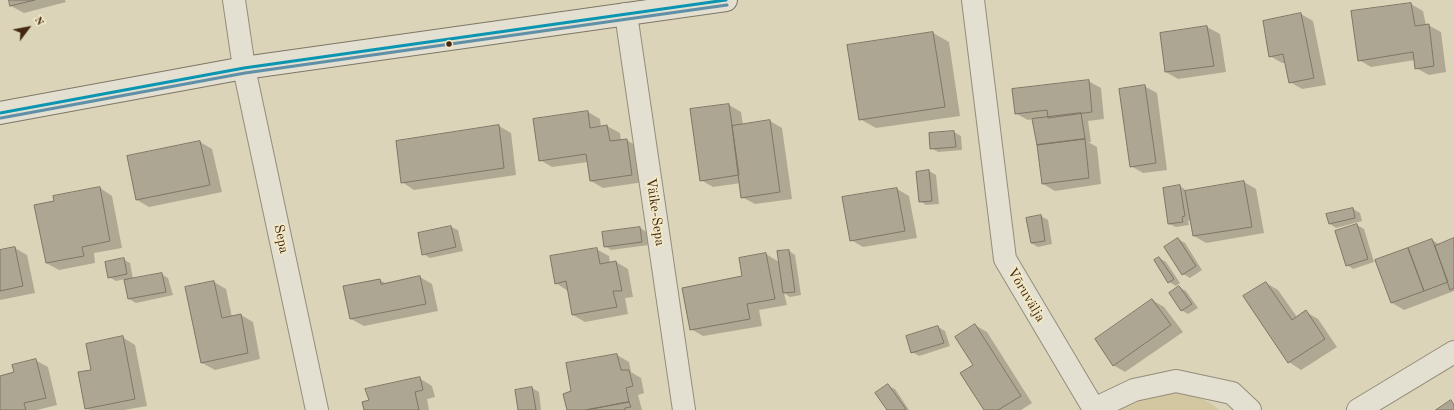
<!DOCTYPE html>
<meta charset="utf-8">
<style>
body{margin:0}
#map{position:relative;width:1454px;height:410px;overflow:hidden;background:#dbd4b8;font-family:"Old Standard TT",serif}
canvas{display:block}
.north{position:absolute;left:8px;top:8px;width:40px;height:40px;-webkit-text-stroke:3px #f1e8c8;paint-order:stroke;rotate:58deg;font-size:11px;font-weight:700;line-height:16px;text-align:center;color:#442812}
.north::after{content:'';display:block;margin:auto;width:14px;height:18px;background:#442812;clip-path:polygon(50% 0,100% 100%,50% 72%,0 100%)}
</style>
<div id="map">
<canvas width="1454" height="410"></canvas>
<div class="north">N</div>
</div>
<script>
const ctx = document.querySelector('canvas').getContext('2d');
ctx.lineJoin = 'round';
function fill(path, color) {
  ctx.fillStyle = color;
  ctx.fill(path, 'evenodd');
}
function trace(path, color, width, dash) {
  ctx.strokeStyle = color;
  ctx.lineWidth = width;
  ctx.lineCap = dash ? 'butt' : 'round';
  ctx.setLineDash(dash || []);
  ctx.stroke(path);
}
function label(font, color, halo, rows, align = 'center') {
  ctx.font = font + ' "Old Standard TT",serif';
  ctx.lineWidth = 4;
  ctx.setLineDash([]);
  ctx.textBaseline = 'middle';
  ctx.strokeStyle = halo;
  ctx.fillStyle = color;
  for (const [text, x, y, turn = 0] of rows) {
    ctx.save();
    ctx.translate(x, y);
    ctx.rotate((+turn || 0) * Math.PI / 180);
    ctx.textAlign = isNaN(turn) ? turn : align;
    if (halo) ctx.strokeText(text, 0, 0);
    ctx.fillText(text, 0, 0);
    ctx.restore();
  }
}
const green = new Path2D(`
 M1166,393C1185,394 1204,396 1219,410H1106Z`);
const shadow = new Path2D(`
 M10,0H65L66,2L24,13L11,6Z
 M1411,4L1423,11L1426,25H1428L1441,32L1446,72L1429,75L1416,68L1415,60L1371,67L1359,60Z
 M1301,14L1313,21L1326,85L1302,89L1290,82L1286,63H1282L1270,56Z
 M1207,27L1220,34L1226,72L1178,79L1166,72L1161,34Z
 M933,33L949,42L960,116L876,128L860,119Z
 M1088,81L1101,88L1104,119L1088,121L1091,142H1088L1097,147L1101,184L1055,191L1043,184L1033,119L1028,120L1015,113Z
 M1144,86L1157,93L1167,170L1143,173L1131,166Z
 M729,105L741,112L743,125L770,121L782,128L792,199L755,204L742,197L741,183L713,187L701,180Z
 M588,112L600,119L601,127L607,126L620,133L621,141L626,140L639,147L644,182L603,188L591,181L588,162L552,167L540,160Z
 M499,126L511,133L516,175L414,190L402,182Z
 M954,132L961,136L962,150L938,152L931,148L930,134Z
 M200,142L212,149L222,192L149,207L137,200L128,157Z
 M929,171L936,175L939,204L926,205L920,201Z
 M1244,182L1256,189L1264,233L1206,243L1194,236L1191,220L1188,221L1189,225L1176,227L1169,224L1180,186L1187,191Z
 M100,188L112,196L122,248L94,253L95,263L59,270L46,263L55,202Z
 M897,189L909,196L917,238L863,247L851,240L843,198Z
 M1353,209L1360,213L1362,221L1336,228L1330,224Z
 M1041,216L1048,220L1052,244L1038,247L1031,243Z
 M1357,225L1364,229L1374,262L1353,269L1347,265Z
 M451,227L458,230L463,251L430,258L423,254L419,234Z
 M640,228L647,232L649,245L611,250L605,246Z
 M1178,239L1185,243L1202,270L1190,278L1183,274L1165,248Z
 M1432,240L1440,245L1454,240V291L1404,310L1392,303Z
 M15,248L27,255L35,293L0,300V251Z
 M596,249L609,256L610,263L616,262L628,269L633,297L625,298L628,314L585,322L573,315L568,291L556,283Z
 M789,251L795,255L801,295L790,297L784,293L787,305L759,310L762,326L703,336L691,329L766,254L779,262Z
 M1159,258L1166,262L1180,283L1176,286L1169,282L1155,261Z
 M123,259L130,263L133,279L161,274L168,278L173,295L136,303L129,299L125,279L116,281L109,277Z
 M420,277L432,284L438,311L364,326L351,319L380,280L387,284Z
 M214,282L226,289L232,317L241,315L253,322L260,359L215,370L202,363L186,288Z
 M1266,283L1278,290L1297,317L1306,312L1318,319L1337,347L1301,370L1289,362Z
 M1179,287L1186,291L1198,308L1188,314L1181,310Z
 M1152,300L1164,307L1183,332L1125,372L1113,365Z
 M975,325L987,332L1032,403L1021,410H985L974,365Z
 M938,327L945,331L950,346L919,356L912,352Z
 M122,337L135,345L147,406L124,410H90L86,408Z
 M617,355L629,362L631,372L641,378L644,393L638,395L642,410H568L573,392Z
 M35,360L48,367L57,405L37,410H0V377L15,373Z
 M419,378L432,386L435,397L427,399L429,410H365L370,401Z
 M888,386L895,389L909,410H888Z
 M532,388L539,392L541,410H519Z`);
const building = new Path2D(`
 M9,0H35L10,6Z
 M1411,3L1415,26L1429,24L1434,66L1415,69L1413,52L1358,61L1351,11Z
 M1301,13L1314,78L1289,83L1283,54L1269,57L1263,21Z
 M1207,26L1214,66L1165,72L1160,33Z
 M933,32L945,107L859,120L847,45Z
 M1089,80L1092,112L1048,118L1047,110L1015,114L1012,89Z
 M1145,85L1156,163L1130,167L1119,89Z
 M729,104L739,175L700,181L690,109Z
 M588,111L590,128L607,125L610,141L627,139L632,175L590,181L586,154L539,161L533,119Z
 M1081,113L1085,139L1037,145L1032,119Z
 M770,120L780,192L741,198L732,126Z
 M499,125L504,168L401,183L396,141Z
 M954,131L956,147L930,149L929,133Z
 M1085,139L1089,178L1042,184L1037,145Z
 M200,141L210,185L136,200L127,156Z
 M929,170L932,201L919,202L916,172Z
 M1244,181L1252,227L1193,236L1185,191Z
 M1180,185L1185,216L1182,217L1183,222L1168,224L1163,188Z
 M100,187L110,241L82,247L84,256L46,263L34,205L54,201L53,196Z
 M897,188L905,231L850,241L842,197Z
 M1353,208L1355,218L1329,224L1326,214Z
 M1041,215L1045,241L1031,243L1026,218Z
 M1357,224L1368,259L1346,266L1335,231Z
 M451,226L456,247L422,255L418,233Z
 M640,227L642,242L604,247L602,232Z
 M1178,238L1196,266L1182,275L1164,247Z
 M1454,238V288L1450,290L1435,246Z
 M1432,239L1448,282L1424,291L1408,248Z
 M15,247L23,286L0,291V250Z
 M597,248L600,264L616,261L622,291H613L617,307L572,315L566,281L555,284L550,256Z
 M1408,248L1424,291L1391,303L1375,260Z
 M789,250L795,292L783,293L777,251Z
 M766,253L775,299L747,304L750,319L690,330L682,288L742,276L739,258Z
 M1159,257L1174,279L1168,283L1154,260Z
 M124,258L127,274L108,278L105,262Z
 M162,273L166,292L128,299L124,280Z
 M420,276L426,304L350,319L343,286L380,279L381,284Z
 M214,281L222,318L241,314L248,353L201,363L185,287Z
 M1266,282L1292,320L1306,310L1325,339L1288,363L1243,296Z
 M1179,286L1192,304L1181,311L1169,293Z
 M1152,299L1171,325L1113,366L1095,339Z
 M975,324L1021,396L998,410H984L960,373L973,365L955,337Z
 M938,326L944,343L911,353L906,336Z
 M123,336L135,399L85,409L78,372L91,370L86,344Z
 M617,354L621,370H629L633,386L626,388L629,402L586,410H567L563,394L571,391L566,363Z
 M36,359L46,398L24,403L26,410H0V376L14,372L12,365Z
 M420,377L423,390L415,392L419,410H364L362,402L369,400L365,389Z
 M888,384L906,409L904,410H887L875,393Z
 M532,387L536,410H518L515,390Z
 M1451,400L1454,405V410H1436Z
 M629,402L631,407L625,408V410H586Z`);
const minor = new Path2D(`
 M234,0L244,68L317,410
 M973,0L1005,259L1094,409L1134,390L1176,381L1232,393L1250,410
 M626,14L684,410
 M1358,410L1454,352`);
const secondary = new Path2D(`
 M0,113L244,68L726,0`);
const bus1 = new Path2D(`
 M0,113L244,68L726,0`);
const bus2 = new Path2D(`
 M1,118L245,73L727,5`);
const markers = [
 [449,44,3.5,"#442812"]
];
const streetNames = [
 ["Väike-Sepa",655,212,82],
 ["Sepa",281,239,78],
 ["Võruvälja",1026,295,59]
];
fill(green, '#d3c7a2');
fill(shadow, '#0003');
fill(building, '#ada693');
trace(building, '#7f7666', 1);
trace(minor, '#958d7b', 24);
trace(secondary, '#7f7666', 24);
trace(minor, '#e3dfd1', 22);
trace(secondary, '#e3dfd1', 22);
trace(bus1, '#0a96b2', 3);
trace(bus2, '#6090a7', 3);
for (const [x, y, r, color] of markers) {
  const dot = new Path2D();
  dot.arc(x, y, r, 0, 2 * Math.PI);
  ctx.fillStyle = color;
  ctx.fill(dot);
  trace(dot, '#f1e8c8', 1.5);
}
label('14px', '#442812', '#f1e8c8', streetNames);
</script>
